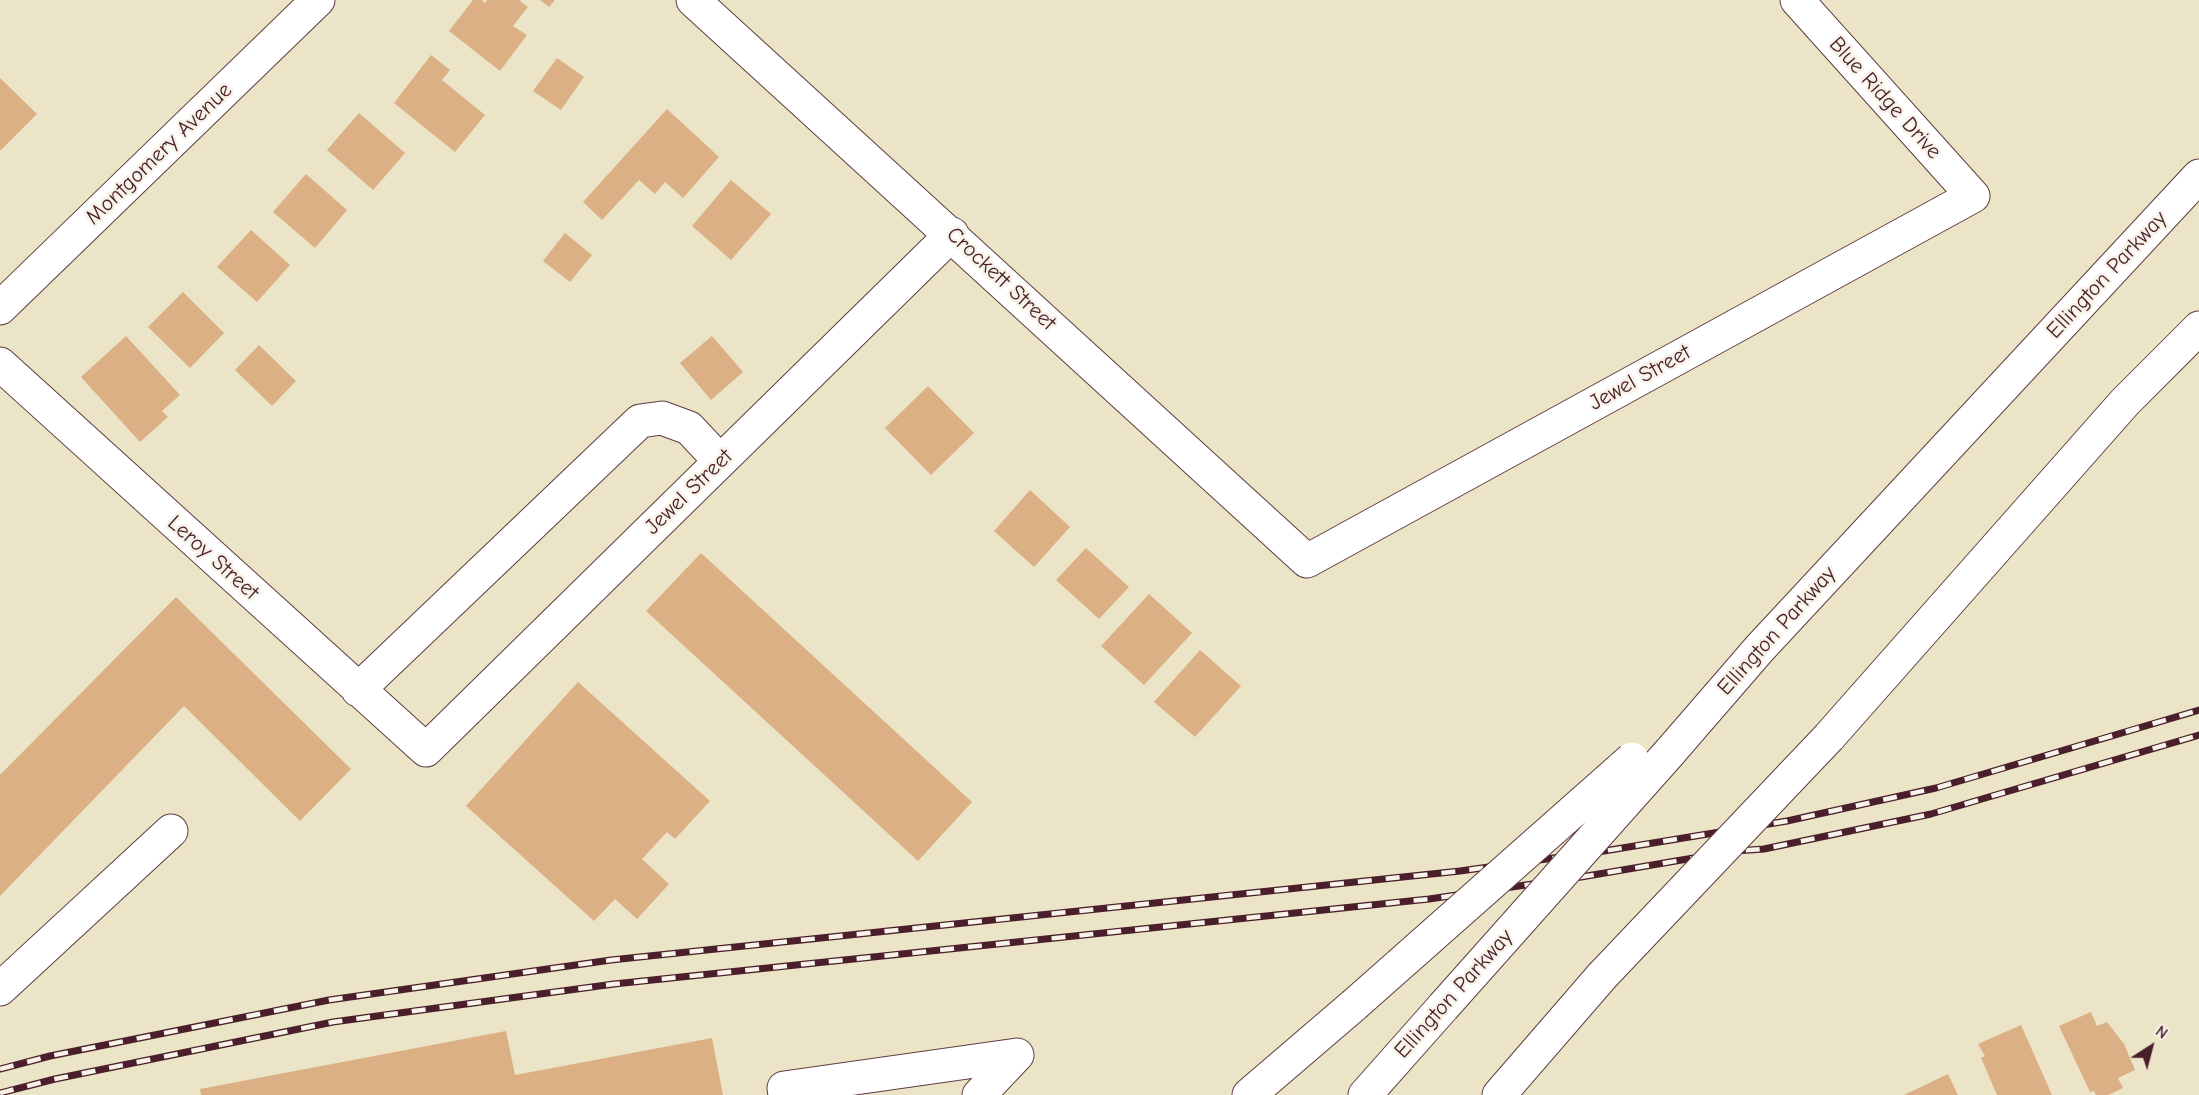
<!DOCTYPE html>
<style>
body{margin:0}
#map{position:relative;width:2199px;height:1095px;overflow:hidden;background:#ebe4c6;font-family:"Comic Neue",sans-serif}
canvas{display:block}
.north{position:absolute;left:2121px;top:1017px;width:60px;height:60px;-webkit-text-stroke:4px #f7f3e8;paint-order:stroke;rotate:36deg;font-size:16px;font-weight:700;line-height:24px;text-align:center;color:#4a1f2b}
.north::after{content:'';display:block;margin:auto;width:21px;height:27px;background:#4a1f2b;clip-path:polygon(50% 0,100% 100%,50% 72%,0 100%)}
</style>
<div id="map">
<canvas width="2199" height="1095"></canvas>
<div class="north">N</div>
</div>
<script>
const ctx = document.querySelector('canvas').getContext('2d');
ctx.lineJoin = 'round';
function fill(path, color) {
  ctx.fillStyle = color;
  ctx.fill(path, 'evenodd');
}
function trace(path, color, width, dash) {
  ctx.strokeStyle = color;
  ctx.lineWidth = width;
  ctx.lineCap = dash ? 'butt' : 'round';
  ctx.setLineDash(dash || []);
  ctx.stroke(path);
}
function label(font, color, halo, rows, align = 'center') {
  ctx.font = font + ' "Comic Neue",sans-serif';
  ctx.lineWidth = 5;
  ctx.setLineDash([]);
  ctx.textBaseline = 'middle';
  ctx.strokeStyle = halo;
  ctx.fillStyle = color;
  for (const [text, x, y, turn = 0] of rows) {
    ctx.save();
    ctx.translate(x, y);
    ctx.rotate((+turn || 0) * Math.PI / 180);
    ctx.textAlign = isNaN(turn) ? turn : align;
    if (halo) ctx.strokeText(text, 0, 0);
    ctx.fillText(text, 0, 0);
    ctx.restore();
  }
}
const building = new Path2D(`
 M473,0H482L485,3L487,0H519L528,7L513,26L527,35L500,71L449,31Z
 M540,0H555L549,7Z
 M431,55L450,70L442,80L485,115L455,152L394,103Z
 M557,58L584,77L561,110L533,91Z
 M0,78L37,114L0,151Z
 M667,109L719,157L683,198L665,182L655,194L639,180L602,220L583,202Z
 M359,113L405,153L373,190L327,150Z
 M306,174L347,210L315,248L273,212Z
 M731,180L771,214L731,260L692,226Z
 M251,230L290,265L257,302L217,267Z
 M565,233L592,255L570,282L543,261Z
 M183,292L224,333L190,368L148,327Z
 M126,336L180,395L162,411L168,417L140,442L81,377Z
 M712,336L743,372L711,400L680,363Z
 M259,345L296,381L272,406L235,370Z
 M928,386L974,433L931,475L885,428Z
 M1030,490L1070,527L1034,567L994,531Z
 M1086,548L1129,587L1099,619L1056,580Z
 M701,553L972,802L918,861L646,611Z
 M1149,594L1192,633L1144,685L1101,646Z
 M176,597L351,769L300,821L184,706L0,896V775Z
 M1200,650L1241,686L1195,737L1154,702Z
 M578,682L710,801L675,839L667,832L642,859L669,884L637,919L615,899L594,921L466,806Z
 M2091,1012L2097,1026L2107,1022L2124,1044L2135,1070L2118,1078L2123,1088L2108,1095H2096L2094,1091L2090,1092L2059,1026Z
 M2021,1025L2052,1095H1997L1981,1058L1985,1056L1978,1044Z
 M506,1031L515,1075L712,1038L723,1095H201L200,1089Z
 M1948,1074L1958,1095H1904Z`);
const minor = new Path2D(`
 M693,0L1307,561L1973,196L1797,0
 M0,308L318,0
 M0,364L426,750L952,234
 M358,690L640,421L662,418L689,428L720,461
 M0,989L171,831
 M785,1095L784,1088L1017,1055L979,1095`);
const highway = new Path2D(`
 M1829,737L2125,402L2199,328
 M1670,752L1760,648L2199,176
 M1249,1095L1354,1005
 M1365,1095L1443,1007
 M1499,1095L1602,976`);
const rail = new Path2D(`
 M0,1069L50,1056L329,1000L611,960L1460,871L1604,851L1787,821L1936,788L2199,710
 M0,1093L55,1079L333,1022L614,984L1429,899L1581,877L1735,851L1764,849L1931,814L2199,735`);
const highwayBridge = new Path2D(`
 M1602,976L1829,737
 M1354,1005L1632,759
 M1443,1007L1670,752`);
const streetNames = [
 ["Blue Ridge Drive",1885,98,48],
 ["Montgomery Avenue",159,154,-44],
 ["Ellington Parkway",2107,275,-47],
 ["Crockett Street",1001,279,43],
 ["Jewel Street",1640,378,-29],
 ["Jewel Street",689,492,-44],
 ["Leroy Street",213,558,42],
 ["Ellington Parkway",1777,631,-48],
 ["Ellington Parkway",1454,994,-48]
];
fill(building, '#dcb085');
trace(minor, '#623d42', 35);
trace(highway, '#623d42', 35);
trace(minor, '#fff', 33);
trace(highway, '#fff', 33);
trace(rail, '#4a1f2b', 7);
trace(rail, '#f7f3e8', 4.5, [14]);
trace(highwayBridge, '#623d42', 35, []);
trace(highwayBridge, '#fff', 33);
label('22px', '#4a1f2b', '#f7f3e8', streetNames);
</script>
